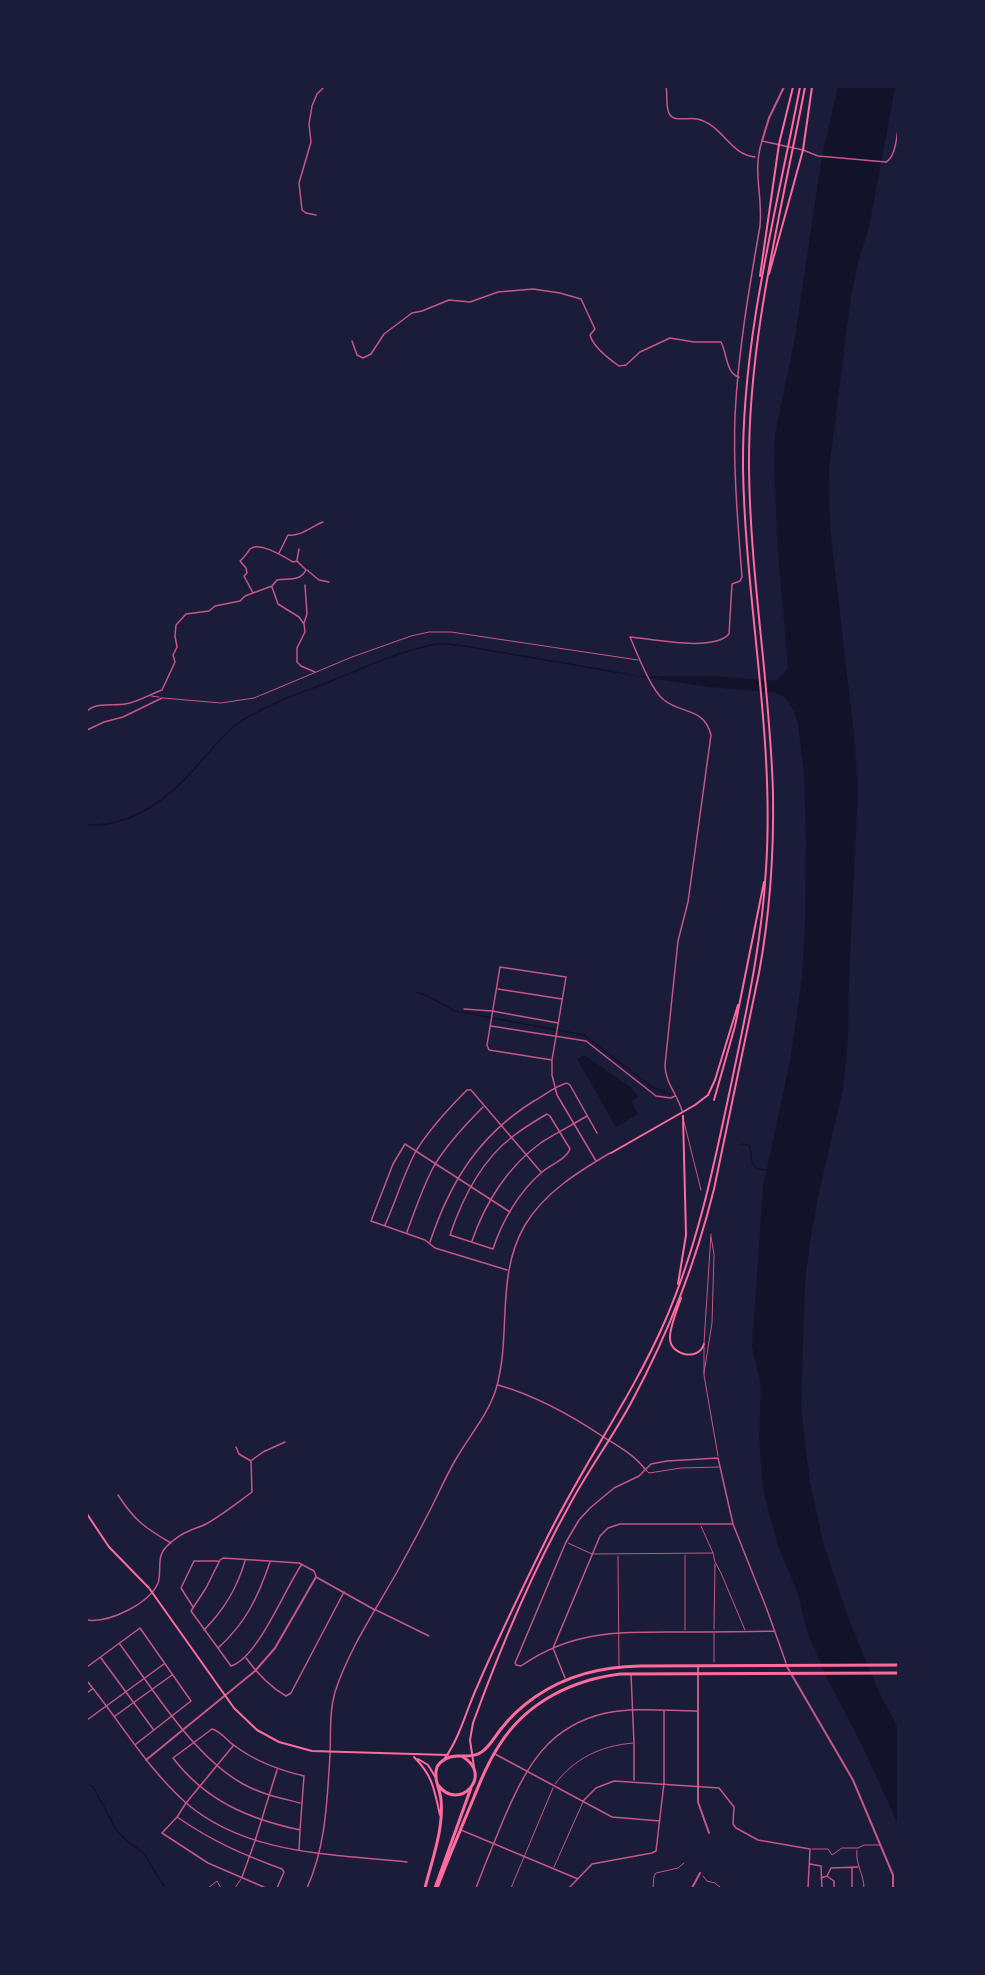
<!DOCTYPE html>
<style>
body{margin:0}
#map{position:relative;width:985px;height:1975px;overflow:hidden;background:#1b1b3a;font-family:"Open Sans",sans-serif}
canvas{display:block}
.frame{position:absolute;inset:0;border:88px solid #1b1b3a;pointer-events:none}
</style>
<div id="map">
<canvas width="985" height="1975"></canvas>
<div class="frame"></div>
</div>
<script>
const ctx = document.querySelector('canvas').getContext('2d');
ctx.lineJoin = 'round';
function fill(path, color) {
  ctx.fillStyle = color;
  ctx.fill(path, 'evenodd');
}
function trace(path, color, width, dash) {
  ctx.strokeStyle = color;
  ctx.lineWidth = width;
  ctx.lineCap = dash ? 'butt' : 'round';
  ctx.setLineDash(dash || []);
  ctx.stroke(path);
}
const water = new Path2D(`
 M838,87H898L895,88L869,227L859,259L851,296L829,470L830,528L854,734L858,790L849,979L848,1039L843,1089L819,1192L812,1230L805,1280L801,1407L810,1483L824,1546L849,1620L878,1690L898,1728V1824L860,1741L829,1682L808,1634L797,1591L778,1546L763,1490L759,1436L761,1386L752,1347L763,1187L790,1062L802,978L805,922L806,842L804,772L798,724L794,711L786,698L776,693L710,687L634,676H711L776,681L788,668L778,552L774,467L775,435L795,337L822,156Z
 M584,1055L632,1088L638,1097L631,1101L638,1114L616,1127L577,1059Z`);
const stream = new Path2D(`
 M87,825C131,827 169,799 196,767C209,753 221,736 237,724C264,705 298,694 329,682C364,668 399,651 436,644C445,643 455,645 464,646L633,675
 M416,992C430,995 442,1005 455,1011L584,1035L652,1087L670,1094
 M742,1144L750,1146L752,1162L757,1169L768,1170
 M87,1784L93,1787L117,1831L129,1843L143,1852L165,1888`);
const service = new Path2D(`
 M151,696L159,697
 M163,698L221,703L254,698L352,657L411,636L429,632H451L638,660
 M684,1122L701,1190
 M704,1343L711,1234
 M704,1347V1375L718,1456
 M704,1373L712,1323L714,1254L711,1237
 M646,1470L649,1473L681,1468L719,1467
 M701,1526L713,1553L715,1562L721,1573L745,1630
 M568,1543L592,1554L713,1553
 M685,1555V1630
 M618,1556L619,1666
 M714,1629L715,1564
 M714,1662V1633
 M555,1784C575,1758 600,1746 633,1743
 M812,1849H828L832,1855L842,1848H858L864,1845H880
 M857,1850C855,1864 864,1874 864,1888
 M554,1867L583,1802
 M703,1876L707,1881L715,1883L721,1888
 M208,1888L217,1881L221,1888
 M235,1888L241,1879
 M511,1888L553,1788
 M653,1888L654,1876L656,1873L678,1868L684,1863`);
const pedestrian = new Path2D(`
 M115,1716L172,1675`);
const minor = new Path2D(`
 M666,87C668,95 665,109 670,115C675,122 690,117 697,119C722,124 730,155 755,157
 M316,215L306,213L302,210L299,183L311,142L309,124L312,106L317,94L324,87
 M352,341L357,355L363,358L371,354L384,334L412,313L422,311L449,300L470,302L498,292L533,289L560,293L581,299L595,329L590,335C593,346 609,359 619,366L626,365L640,352L670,338L694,342H721C727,353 726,374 739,377
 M279,553L288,535C300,537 312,526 323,522
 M297,560L299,549
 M307,570L319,580L329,582
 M272,587L278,604L299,617L304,624L305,632L297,648V662L301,666L315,672
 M304,623L307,614L305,585
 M87,711C97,702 113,706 125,704C135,703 151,694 162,690L175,662L173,655L177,647L175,636L176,625L186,614L209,611L215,606L240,601L245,596L272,586L277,580C288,578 300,582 306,570L297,561L293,562C284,557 260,541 250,549C247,553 244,558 240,561L246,568L247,573L244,576L253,593
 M87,730L104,722L123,717L162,698
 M498,989L562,999
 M464,1009L492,1011L558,1023
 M491,1026L586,1041L656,1096L671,1098L675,1096
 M552,1060L489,1050L487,1045L500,967L566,977L552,1060V1075L557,1095L596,1161
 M682,1111C678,1095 665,1083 665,1065L678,941L688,902L711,735C704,707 681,714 664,700C651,690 637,653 630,637C653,639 713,652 729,634L732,584L740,581L742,577C738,524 733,470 735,416C738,352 749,289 760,226C763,194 752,172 762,141L803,150L818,156L886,162C895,157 896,141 898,130
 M547,1114L550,1116L570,1149C565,1161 550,1164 541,1173C519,1192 502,1221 493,1249L450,1235C462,1199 481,1161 512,1137C523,1128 535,1121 547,1114Z
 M385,1225C396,1201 403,1175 416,1151C430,1128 448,1109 467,1090H471L541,1172
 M407,1232C415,1210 423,1186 434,1166C447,1144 466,1124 483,1107
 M472,1241C485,1203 508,1166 542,1142C556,1133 572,1125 587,1116
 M430,1242C450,1182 479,1135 534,1101C545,1095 555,1086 567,1083L570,1085L597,1133
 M507,1270L435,1248L425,1240L371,1221L393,1164L405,1144L510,1212
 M498,1385C537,1396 571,1415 605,1438C620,1447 634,1455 645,1469
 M252,1460L263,1452L285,1442
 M118,1495C134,1520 145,1528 171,1543
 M302,1564C285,1588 258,1658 231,1666L191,1611L206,1588L220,1560L223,1558L299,1563L314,1571L316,1576
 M193,1607L181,1588L194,1561H218
 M376,1610L429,1636
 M87,1620C109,1623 149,1604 158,1583C162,1572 156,1557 166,1547C172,1541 181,1534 189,1531C194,1528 201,1527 206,1524C222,1515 237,1503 252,1492L251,1461L239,1454L236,1447
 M204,1630C225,1609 237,1588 245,1561
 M775,1631C741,1632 708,1632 674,1632C616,1632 571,1631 521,1666L516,1665L515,1663L566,1542L579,1520L590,1508L614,1488L639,1476L651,1464L667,1461L718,1458L733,1524L766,1607L786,1663
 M119,1643C153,1689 193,1756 243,1784C261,1794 281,1798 300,1803
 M218,1648C246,1623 258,1597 270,1562
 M101,1658L153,1729
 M246,1658C257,1673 270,1687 286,1696L291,1693L344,1592
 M87,1667L140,1628L191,1701L136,1744
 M631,1674L634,1743V1780
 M565,1678L553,1648L600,1536L608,1528L620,1524H733
 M87,1681C120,1721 146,1767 185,1802C245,1855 332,1854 407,1862
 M87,1693L92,1689
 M87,1720L164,1664
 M212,1729C222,1732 227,1741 235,1746C256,1762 279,1770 304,1776L300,1830C249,1819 206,1801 173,1758Z
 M495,1754L612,1817L660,1821
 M583,1801L596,1788L614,1781L719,1788L734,1807L733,1824L736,1828L758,1840L810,1849L808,1888
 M177,1817L186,1803L233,1746
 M461,1830L578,1879
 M299,1850L300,1831
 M810,1864L821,1866L822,1888
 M242,1877L255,1841L277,1770
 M828,1877L834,1881V1888
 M821,1878L827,1876L831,1868L858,1867
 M266,1888L208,1863L162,1833L177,1817C212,1841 241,1854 282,1869L284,1872L277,1888
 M307,1888C326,1846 327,1801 330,1755C331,1734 329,1713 335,1692C349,1649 375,1611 397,1572C408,1552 419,1532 429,1512C438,1495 446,1476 456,1459C469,1436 488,1415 496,1389C512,1335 495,1276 525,1225C545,1192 578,1172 610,1153
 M476,1888C485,1864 495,1840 505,1816C527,1766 548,1726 606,1713C636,1707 667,1711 697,1711
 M569,1888L592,1864L652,1853L656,1851L664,1783V1711
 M852,1888V1868`);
const tertiary = new Path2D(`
 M762,141L769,118L784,87
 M786,1665L853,1780L893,1875V1888
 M698,1667V1802L709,1833
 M146,1760L255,1671L275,1648L316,1577L375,1610
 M692,1888L700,1873`);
const secondary = new Path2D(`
 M769,274L803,150L812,87
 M760,276L779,144L793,87
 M714,1100L735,1026L764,882
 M611,1153L695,1105L708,1095L715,1080L738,1005
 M678,1284L686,1235L683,1116
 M681,1298C678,1308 669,1328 670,1339C671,1356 699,1361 704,1344
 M87,1514L109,1547L149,1588L234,1708L257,1730L279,1742L312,1751L448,1755
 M414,1757C433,1776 434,1789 440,1815
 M445,1758C460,1737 466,1711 477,1687C498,1638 521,1591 544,1544C581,1467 631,1399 665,1321C698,1245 714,1165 731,1085C746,1013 762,942 766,869C775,735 745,601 743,467C742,338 776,213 800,87
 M418,1759L428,1765L436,1778
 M474,1767L470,1740L473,1723C500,1649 531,1574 569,1506C588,1470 613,1437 632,1401C668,1334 696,1262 714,1189L759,973C770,913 774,853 773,793C770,684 750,576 749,467C748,338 781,213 805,87`);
const primary = new Path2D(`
 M457,1756C465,1756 473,1757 480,1753C489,1748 495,1736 501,1729C511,1716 522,1706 535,1697C567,1675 601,1667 640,1666L898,1665
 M438,1785C459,1813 494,1775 463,1757
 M425,1888C432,1860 444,1828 441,1800C440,1789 433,1778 437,1767C441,1760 449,1756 457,1756
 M435,1888L471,1788
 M437,1888C448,1859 460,1831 472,1802C480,1782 488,1762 500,1744C527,1702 572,1680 620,1674L898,1673`);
fill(water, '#12122b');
trace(stream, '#12122b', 1.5);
trace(service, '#c65784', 1);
trace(pedestrian, '#c65784', 1.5);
trace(minor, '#c65784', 1.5);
trace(tertiary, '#c65784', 2);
trace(secondary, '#ff6b9d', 2);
trace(primary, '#ff6b9d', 3);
</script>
